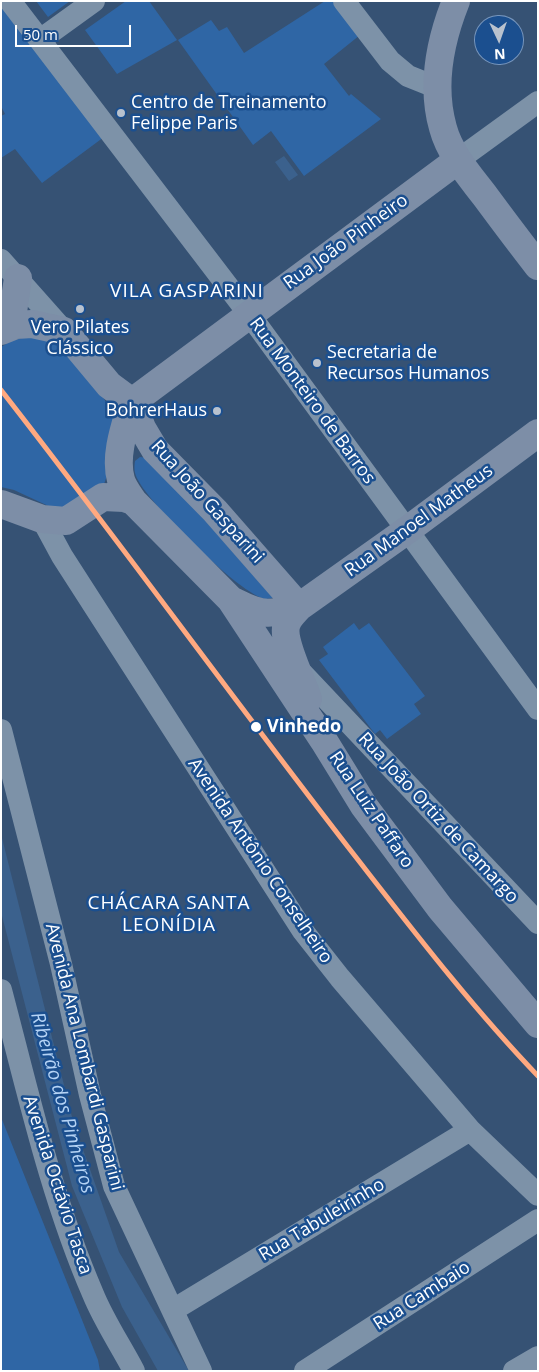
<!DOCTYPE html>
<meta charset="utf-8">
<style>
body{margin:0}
#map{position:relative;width:539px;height:1372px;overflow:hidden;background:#365274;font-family:"Open Sans",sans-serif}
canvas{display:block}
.frame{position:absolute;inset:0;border:2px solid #fff;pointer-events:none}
.north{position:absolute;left:474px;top:15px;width:50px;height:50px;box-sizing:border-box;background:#1b4f8f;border:1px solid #7695bc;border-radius:50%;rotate:177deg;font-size:14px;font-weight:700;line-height:20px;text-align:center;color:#fff}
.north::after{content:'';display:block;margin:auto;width:18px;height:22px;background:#b9c2ce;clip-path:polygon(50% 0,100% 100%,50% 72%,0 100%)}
.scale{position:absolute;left:15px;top:25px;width:116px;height:22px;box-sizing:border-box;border:2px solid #fff;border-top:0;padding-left:6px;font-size:15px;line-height:18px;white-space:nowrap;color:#fff;-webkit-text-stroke:4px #1b4f8f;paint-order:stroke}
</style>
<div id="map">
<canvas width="539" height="1372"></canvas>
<div class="frame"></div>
<div class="north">N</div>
<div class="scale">50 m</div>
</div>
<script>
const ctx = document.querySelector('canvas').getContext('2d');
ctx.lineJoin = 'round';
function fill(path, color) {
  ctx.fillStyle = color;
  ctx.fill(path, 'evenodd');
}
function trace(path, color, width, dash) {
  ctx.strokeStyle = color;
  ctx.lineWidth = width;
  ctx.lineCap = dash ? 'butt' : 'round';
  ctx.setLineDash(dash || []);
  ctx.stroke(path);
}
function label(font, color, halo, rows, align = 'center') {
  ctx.font = font + ' "Open Sans",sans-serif';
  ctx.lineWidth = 5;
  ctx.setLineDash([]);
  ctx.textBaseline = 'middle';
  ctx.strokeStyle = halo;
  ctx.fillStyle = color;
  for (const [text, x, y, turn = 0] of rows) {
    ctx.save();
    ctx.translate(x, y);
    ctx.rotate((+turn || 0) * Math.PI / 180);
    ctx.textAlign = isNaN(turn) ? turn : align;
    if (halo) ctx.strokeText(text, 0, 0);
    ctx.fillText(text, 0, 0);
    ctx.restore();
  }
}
const green = new Path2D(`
 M36,1H70L48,17Z
 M126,1H149L177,40L117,74L85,30Z
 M325,1H334L360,35L324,64L349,96L351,94L381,119L304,176L271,131L253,145L178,40L211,20L219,31L227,27L244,53Z
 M1,5L104,137L42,183L15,149L1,158V116L5,114L1,106Z
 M26,337C39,339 55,341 66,350C80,363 114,407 116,426C118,440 108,476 102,489L57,510L14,490L1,487V347L11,341Z
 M140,457L148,458L162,471L273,598C271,598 268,599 266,599C241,596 149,503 138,480C134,473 134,468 135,461Z
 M354,623L359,630L369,623L425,696L414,704L421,714L387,739L380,730L375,734L319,660L328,654L323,647Z
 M1,1117L98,1360L100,1371H1Z`);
const water = new Path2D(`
 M284,156L298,175L289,181L275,162Z
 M1,834L73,1121L119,1252L189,1371H158L122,1307L72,1186L1,912Z`);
const minor = new Path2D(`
 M10,1L249,314L538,709
 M344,1L390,61L408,76L438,88
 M40,40L94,1
 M458,160L538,102
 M1,260L64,331
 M42,519L62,556L303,931L340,978L470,1130L538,1195
 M300,671L538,923
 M1,730L61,964L90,1095L114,1186L201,1371
 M1,990C28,1092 51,1197 93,1294C104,1321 121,1346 134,1371
 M173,1310L470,1130
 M305,1371L538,1220
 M514,1371L538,1357`);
const major = new Path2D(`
 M456,1C440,41 431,86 443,128C450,154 469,175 485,196C502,219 520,243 538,266
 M1,326L13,312L18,278
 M1,331L16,325L32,324L64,331L109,385L132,402L142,428L155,450L215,511L299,607
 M132,402C125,426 114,456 121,480C123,487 129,495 133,501L231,600L324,741L364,806L440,908L538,1024
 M132,402L458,160
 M1,504L42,519L66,521L103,497L124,498L133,501
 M231,600C261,615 266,616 299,607
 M308,699C303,682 280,639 287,623C289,617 295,612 299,607L406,531L538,433`);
const rail1 = new Path2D(`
 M1,390C119,541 231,696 348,847C409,925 469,1004 538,1076`);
const markers = [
 [121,113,5,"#b9c2ce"],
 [80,309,5,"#b9c2ce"],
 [317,363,5,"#b9c2ce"],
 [217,411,5,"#b9c2ce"],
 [256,727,6,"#fff"]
];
const poiNames = [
 ["Centro de Treinamento",131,103],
 ["Felippe Paris",131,124],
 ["Vero Pilates",80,328,"center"],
 ["Clássico",80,349,"center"],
 ["Secretaria de",327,353],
 ["Recursos Humanos",327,374],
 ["BohrerHaus",207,411,"right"]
];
const streetNames = [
 ["Rua João Pinheiro",346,242,-36],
 ["Rua Monteiro de Barros",312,401,54],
 ["Rua João Gasparini",207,502,48],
 ["Rua Manoel Matheus",419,521,-36],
 ["Rua Luiz Paffaro",371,810,56],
 ["Rua João Ortiz de Camargo",438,818,47],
 ["Avenida Antônio Conselheiro",260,861,56],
 ["Avenida Ana Lombardi Gasparini",84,1057,76],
 ["Avenida Octávio Tasca",57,1185,72],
 ["Rua Tabuleirinho",322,1220,-31],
 ["Rua Cambaio",422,1296,-33]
];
const stopNames = [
 ["Vinhedo",267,727]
];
const neighbourhoodNames = [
 ["VILA GASPARINI",187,292],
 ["CHÁCARA SANTA",169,904],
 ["LEONÍDIA",169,926]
];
const waterNames = [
 ["Ribeirão dos Pinheiros",62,1103,74]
];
fill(green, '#2f66a5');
fill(water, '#3b618d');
trace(minor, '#7d92a8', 22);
trace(major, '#7d8ea7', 28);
trace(rail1, '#ffa980', 5);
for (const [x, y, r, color] of markers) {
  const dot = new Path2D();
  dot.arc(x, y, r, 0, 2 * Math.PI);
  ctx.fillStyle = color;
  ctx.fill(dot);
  trace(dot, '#1b4f8f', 2);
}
label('18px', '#fff', '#1b4f8f', poiNames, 'left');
label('18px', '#fff', '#1b4f8f', streetNames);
label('bold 18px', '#fff', '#1b4f8f', stopNames, 'left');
ctx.letterSpacing = '1px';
label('19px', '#fff', '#1b4f8f', neighbourhoodNames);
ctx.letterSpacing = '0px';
label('italic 19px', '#b5d3f5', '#1b4f8f', waterNames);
</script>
